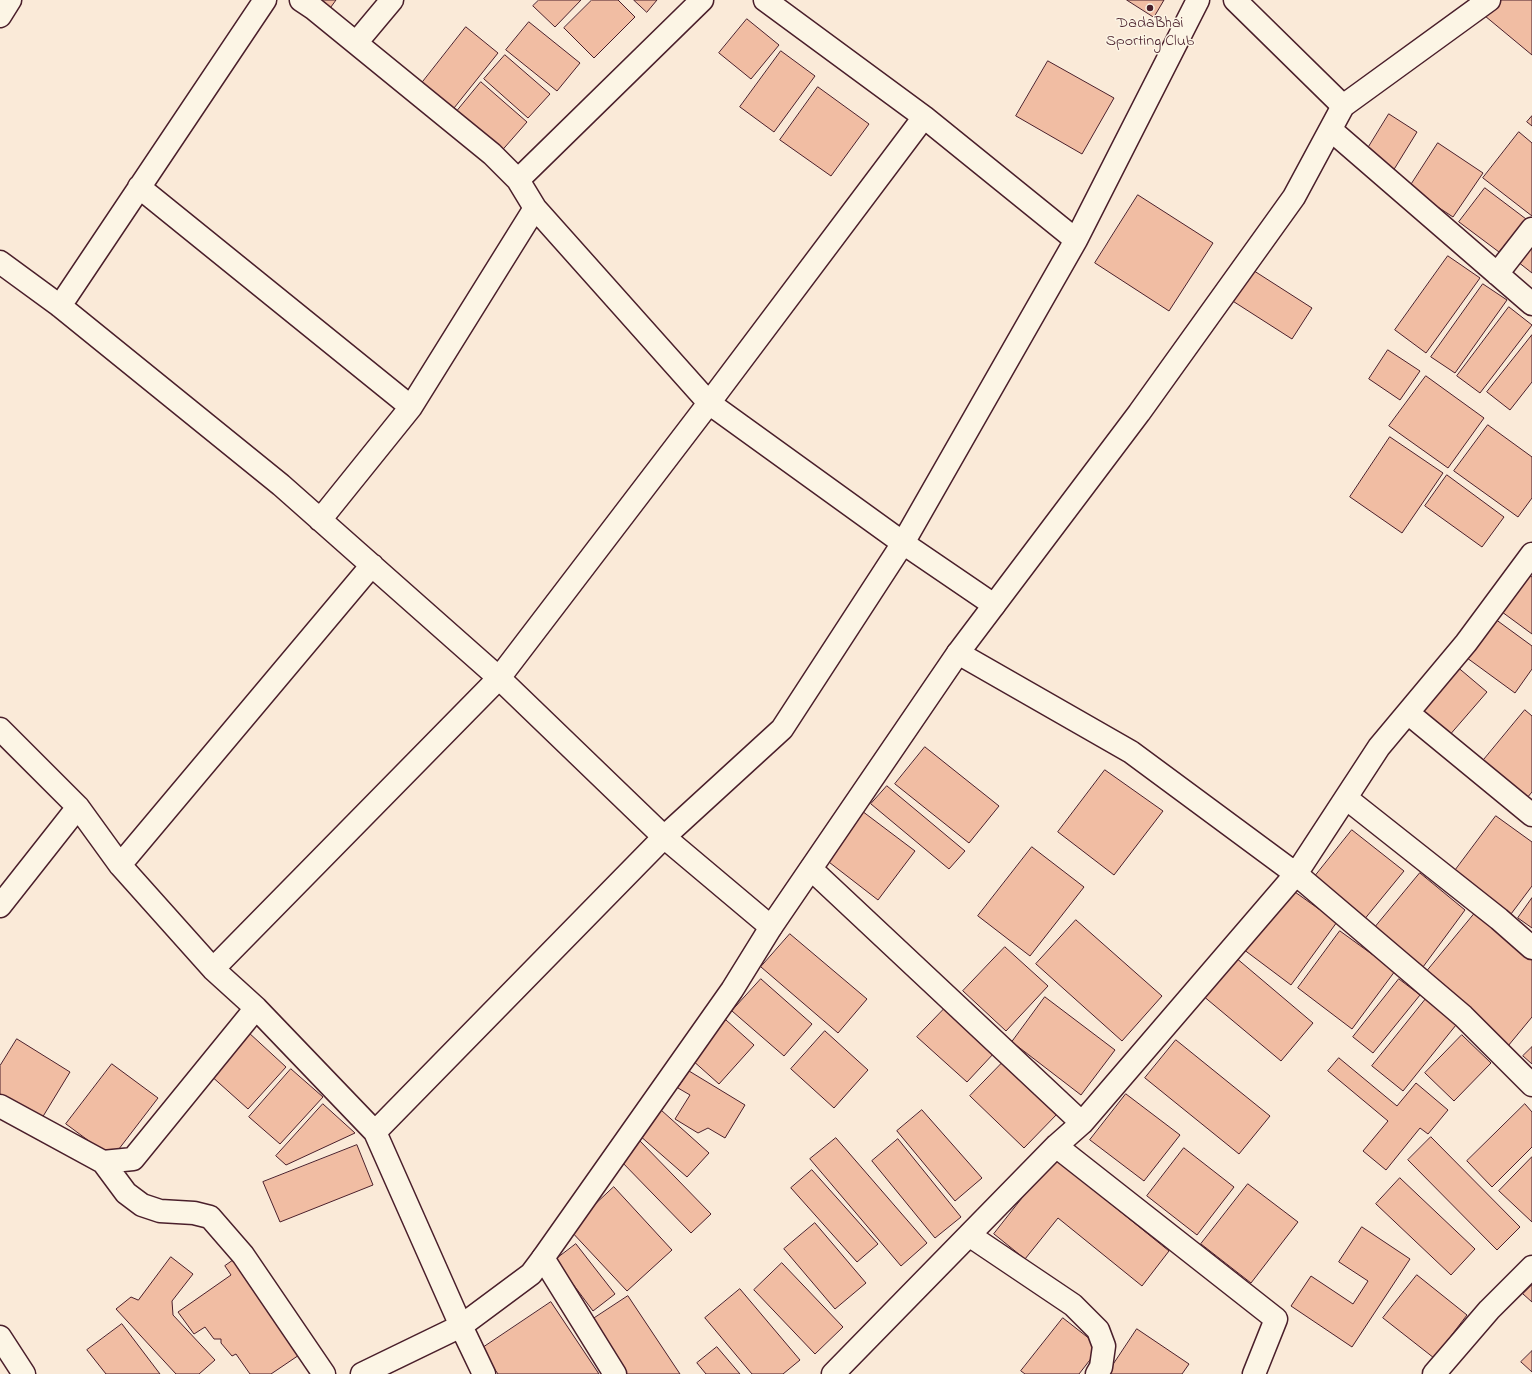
<!DOCTYPE html>
<style>
body{margin:0}
canvas{display:block;background:#faead8}
</style>
<canvas width="1532" height="1374"></canvas>
<script>
const ctx = document.querySelector('canvas').getContext('2d');
ctx.lineJoin = 'round';
function fill(path, color) {
  ctx.fillStyle = color;
  ctx.fill(path, 'evenodd');
}
function trace(path, color, width, dash) {
  ctx.strokeStyle = color;
  ctx.lineWidth = width;
  ctx.lineCap = dash ? 'butt' : 'round';
  ctx.setLineDash(dash || []);
  ctx.stroke(path);
}
function label(font, color, halo, rows, align = 'center') {
  ctx.font = font + ' "Indie Flower",sans-serif';
  ctx.lineWidth = 3;
  ctx.setLineDash([]);
  ctx.textBaseline = 'middle';
  ctx.strokeStyle = halo;
  ctx.fillStyle = color;
  for (const [text, x, y, turn = 0] of rows) {
    ctx.save();
    ctx.translate(x, y);
    ctx.rotate((+turn || 0) * Math.PI / 180);
    ctx.textAlign = isNaN(turn) ? turn : align;
    if (halo) ctx.strokeText(text, 0, 0);
    ctx.fillText(text, 0, 0);
    ctx.restore();
  }
}
const building = new Path2D(`
 M313,0H336L328,11Z
 M539,0H581L555,27L533,6Z
 M592,0H618L635,17L594,58L564,28Z
 M634,0H657L647,12Z
 M1127,0H1164L1154,17Z
 M1498,0H1532V55L1485,16Z
 M747,19L779,45L751,79L719,53Z
 M529,22L580,63L557,91L506,50Z
 M466,27L498,53L450,113L418,88Z
 M781,51L815,76L774,132L740,107Z
 M505,55L550,94L528,118L484,79Z
 M1048,61L1114,98L1082,154L1016,116Z
 M481,82L527,122L498,155L453,116Z
 M818,87L869,124L831,176L780,140Z
 M1389,114L1417,132L1393,171L1365,153Z
 M1532,116V126L1527,122Z
 M1519,132L1532,143V216L1483,178Z
 M1438,143L1483,173L1453,217L1409,188Z
 M1485,188L1526,219L1499,252L1459,222Z
 M1138,195L1213,243L1169,311L1095,263Z
 M1532,234V273L1513,258Z
 M1448,256L1480,278L1426,353L1395,330Z
 M1248,267L1312,308L1292,339L1228,298Z
 M1483,284L1507,300L1455,373L1431,357Z
 M1509,307L1532,325L1480,393L1457,376Z
 M1532,335V382L1510,410L1487,392Z
 M1388,350L1420,371L1400,400L1369,379Z
 M1426,376L1484,418L1448,468L1389,426Z
 M1488,425L1532,457V498L1518,517L1454,471Z
 M1390,437L1443,473L1402,533L1350,497Z
 M1447,475L1504,517L1482,547L1425,506Z
 M1525,572L1532,577V634L1498,609Z
 M1491,616L1532,646V669L1515,693L1463,655Z
 M1455,665L1487,692L1448,737L1416,710Z
 M1525,710L1532,716V792L1526,799L1482,762Z
 M925,747L999,806L969,843L895,784Z
 M1105,770L1163,811L1114,875L1058,832Z
 M887,786L965,851L949,869L871,804Z
 M862,811L915,851L878,900L825,859Z
 M1496,816L1532,842V886L1511,914L1454,872Z
 M1352,830L1404,871L1363,921L1312,880Z
 M1032,847L1084,887L1030,956L978,916Z
 M1420,873L1465,910L1420,971L1372,931Z
 M1288,887L1337,922L1291,985L1243,949Z
 M1532,898V928L1518,918Z
 M1475,913L1532,960V1017L1508,1046L1423,976Z
 M1076,920L1162,996L1122,1041L1036,964Z
 M1340,931L1395,971L1352,1029L1298,988Z
 M790,934L867,999L838,1033L761,967Z
 M1005,947L1048,986L1006,1031L963,991Z
 M1235,957L1313,1023L1281,1061L1202,995Z
 M761,979L812,1024L784,1056L732,1011Z
 M1399,979L1420,995L1373,1053L1353,1037Z
 M1429,995L1460,1020L1403,1091L1372,1066Z
 M1045,997L1115,1050L1081,1095L1012,1042Z
 M946,1007L995,1052L967,1082L917,1037Z
 M726,1020L754,1045L719,1084L691,1059Z
 M825,1031L868,1070L834,1108L791,1069Z
 M248,1032L286,1067L248,1109L209,1074Z
 M1462,1035L1491,1063L1454,1101L1425,1073Z
 M17,1039L70,1072L39,1123L0,1098V1066Z
 M1176,1040L1270,1116L1239,1154L1145,1078Z
 M1532,1047V1064L1523,1056Z
 M1339,1058L1397,1106L1416,1083L1448,1110L1428,1134L1420,1128L1386,1170L1363,1151L1388,1121L1328,1071Z
 M1005,1060L1059,1112L1024,1148L970,1096Z
 M112,1064L158,1098L112,1158L66,1124Z
 M291,1069L323,1097L280,1144L249,1117Z
 M689,1071L745,1105L725,1138L708,1128L698,1133L675,1119L690,1095L678,1088Z
 M1126,1094L1180,1135L1144,1181L1090,1140Z
 M323,1104L355,1133L286,1165L276,1156Z
 M1525,1104L1532,1112V1147L1492,1187L1467,1161Z
 M661,1110L709,1153L687,1177L639,1135Z
 M922,1110L982,1178L955,1201L897,1131Z
 M1431,1137L1520,1227L1497,1250L1408,1160Z
 M836,1138L927,1243L901,1266L810,1159Z
 M898,1139L961,1217L935,1238L872,1161Z
 M639,1140L711,1214L691,1233L619,1159Z
 M357,1145L373,1185L280,1222L263,1182Z
 M1184,1148L1234,1187L1197,1235L1147,1196Z
 M1532,1157V1222L1499,1191Z
 M1054,1158L1169,1251L1142,1286L1058,1218L1025,1259L994,1234Z
 M812,1170L878,1244L857,1262L791,1188Z
 M1400,1178L1475,1249L1451,1275L1376,1204Z
 M1248,1184L1298,1222L1251,1283L1201,1244Z
 M614,1187L672,1250L627,1291L569,1229Z
 M815,1223L866,1283L835,1309L784,1249Z
 M1362,1227L1410,1259L1352,1347L1291,1306L1311,1276L1353,1304L1368,1281L1339,1262Z
 M576,1244L615,1294L593,1311L555,1260Z
 M171,1257L193,1274L172,1301L173,1315L215,1360L199,1374H176L116,1309L131,1297L138,1300Z
 M238,1257L305,1351L271,1374H250L236,1354L232,1356L221,1343V1339H214L205,1327L194,1334L178,1312L231,1275L225,1266Z
 M782,1263L843,1327L815,1354L754,1290Z
 M1417,1275L1467,1315L1434,1358L1383,1318Z
 M1532,1285V1302L1523,1294Z
 M740,1289L800,1360L783,1374H752L705,1318Z
 M628,1296L680,1374H626L590,1321Z
 M551,1302L599,1374H498L481,1349Z
 M1063,1318L1100,1347L1079,1374H1025L1021,1371Z
 M122,1324L160,1374H106L87,1350Z
 M1137,1329L1189,1364L1182,1374H1107Z
 M717,1347L740,1374H706L697,1363Z
 M1532,1351V1372L1521,1362Z`);
const minor = new Path2D(`
 M301,0L313,8L492,154L518,180L535,208L709,403L903,543L994,605
 M765,0L924,117L1076,240
 M1235,0L1343,106
 M0,16L10,0
 M356,43L392,0
 M1331,130L1532,304
 M518,180L702,0
 M139,187L411,407
 M0,262L60,306L281,485L499,678L664,837L771,927
 M1497,274L1532,229
 M60,306L265,0
 M320,520L411,407L535,208
 M958,653L1131,752L1296,874L1463,1016L1532,1085
 M1408,713L1532,815
 M0,729L78,807L120,865L213,969L256,1008L375,1132L461,1326L362,1374
 M1346,798L1499,919L1532,948
 M120,865L372,565
 M811,869L1082,1123
 M0,906L78,807
 M213,969L499,678L709,403L924,117
 M0,1106L103,1162L133,1159L256,1008
 M375,1132L664,837L782,729L903,543L1076,240L1198,0
 M1056,1146L1276,1319L1254,1374
 M103,1162L126,1193L142,1205L160,1211L194,1213L210,1217L243,1255L324,1374
 M969,1235L1073,1305L1098,1330L1104,1346L1101,1367L1097,1374
 M543,1258L615,1374
 M0,1337L24,1374
 M833,1374L1056,1146L1082,1123L1296,874L1379,747L1466,643L1532,554
 M1434,1374L1489,1310L1532,1267`);
const major = new Path2D(`
 M484,1374L461,1326L531,1274L543,1258L732,990L771,927L958,653L1139,413L1294,197L1343,106L1489,0`);
const markers = [
 [1150,8,4,"#4a1f2b"]
];
const poiNames = [
 ["DadaBhai",1150,24],
 ["Sporting Club",1150,42]
];
fill(building, '#f1bda3');
trace(building, '#4a1f2b', 1);
trace(minor, '#4a1f2b', 25);
trace(major, '#4a1f2b', 25);
trace(minor, '#fcf5e5', 22);
trace(major, '#fcf5e5', 22);
for (const [x, y, r, color] of markers) {
  const dot = new Path2D();
  dot.arc(x, y, r, 0, 2 * Math.PI);
  ctx.fillStyle = color;
  ctx.fill(dot);
  trace(dot, '#fcf5e5', 1.5);
}
label('16px', '#4a1f2b', '#fcf5e5', poiNames);
</script>
